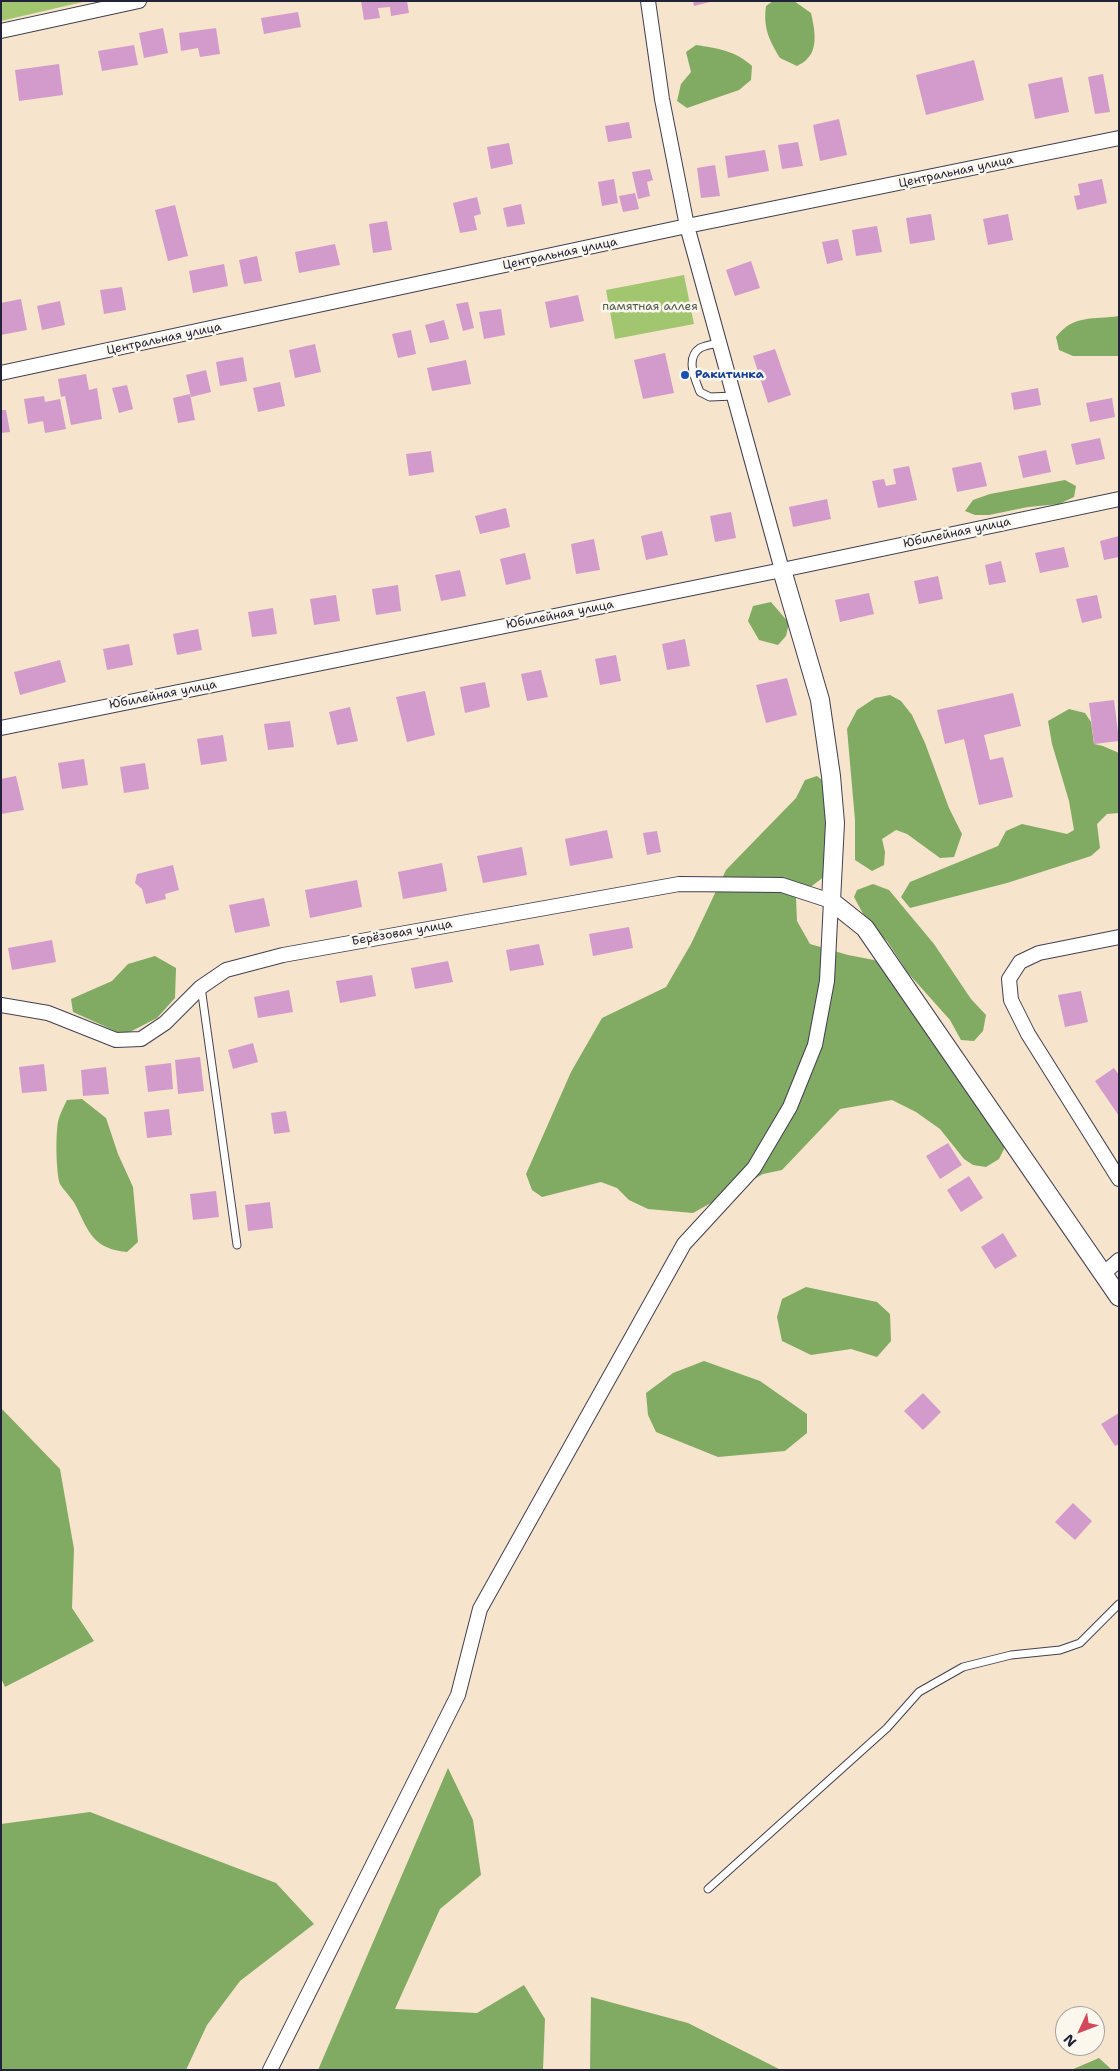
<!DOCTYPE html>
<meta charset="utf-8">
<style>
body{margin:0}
#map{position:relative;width:1120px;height:2071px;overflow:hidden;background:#f6e4cc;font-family:"Shantell Sans",sans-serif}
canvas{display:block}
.frame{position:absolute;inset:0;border:2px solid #22223b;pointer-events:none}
.north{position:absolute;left:1055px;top:2006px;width:50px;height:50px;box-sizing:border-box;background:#fbf7ec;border:1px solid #a4a2a5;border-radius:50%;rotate:227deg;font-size:14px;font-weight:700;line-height:20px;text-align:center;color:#22223b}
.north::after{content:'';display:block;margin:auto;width:18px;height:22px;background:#d1495b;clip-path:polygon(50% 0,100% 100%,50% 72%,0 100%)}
</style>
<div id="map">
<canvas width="1120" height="2071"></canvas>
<div class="frame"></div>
<div class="north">N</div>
</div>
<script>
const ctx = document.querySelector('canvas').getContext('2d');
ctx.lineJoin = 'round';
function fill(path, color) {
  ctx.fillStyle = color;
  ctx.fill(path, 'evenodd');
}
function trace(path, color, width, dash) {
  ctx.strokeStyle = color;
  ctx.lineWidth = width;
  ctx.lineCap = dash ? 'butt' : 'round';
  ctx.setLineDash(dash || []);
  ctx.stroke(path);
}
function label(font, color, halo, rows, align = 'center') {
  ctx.font = font + ' "Shantell Sans",sans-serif';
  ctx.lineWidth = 5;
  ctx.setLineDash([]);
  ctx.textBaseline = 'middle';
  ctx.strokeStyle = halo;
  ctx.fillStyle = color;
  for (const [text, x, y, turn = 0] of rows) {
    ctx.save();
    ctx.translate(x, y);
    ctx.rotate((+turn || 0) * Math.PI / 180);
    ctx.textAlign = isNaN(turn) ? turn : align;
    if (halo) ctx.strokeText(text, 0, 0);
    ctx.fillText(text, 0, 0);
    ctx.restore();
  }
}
const green = new Path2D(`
 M1,1H87L1,21Z
 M684,275L694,324L615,339L606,290Z`);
const forest = new Path2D(`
 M773,1H794L811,13C814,26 819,48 807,59C805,62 800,64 797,66L780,58C769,40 763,27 766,6Z
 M696,45C717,48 736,51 752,66L751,80L739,90L687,108L677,101L681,84L691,72L686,52Z
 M1119,316V356H1073L1059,350L1056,337C1074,314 1093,320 1119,316Z
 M1065,480L1076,486L1074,497L1059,504L1028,507L989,515H975L965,511L973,500L990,494Z
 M771,602L789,623L786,636L778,645L759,640L748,621L753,606Z
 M890,695L901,701L912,715L925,743L949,808L962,834L954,857L940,858L907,834L896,830L882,839L885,852L884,865L872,871L855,860V820L847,729L857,710L875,698Z
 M1069,709L1085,713L1091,722L1094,744L1103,746L1119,753V813L1107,814L1097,824L1100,848L1091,856L1007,883L910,908L901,897L910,882L998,846L1006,831L1022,824L1067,834L1074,830L1069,801L1052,744L1048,721Z
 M817,776L827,784L829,873L796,898L797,921L810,944L848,955L879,961L1006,1145L999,1159L986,1167L973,1165L964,1159L940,1129L916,1112L892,1100L840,1109L782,1170L763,1174L693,1213L648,1209L629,1200L617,1188L601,1182L542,1197L532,1190L526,1174L571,1072L602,1018L666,987L691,944L726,870L796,798L805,780Z
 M873,884L889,890L934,944L971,999L986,1015L983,1031L974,1041L961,1040L950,1020L908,973L887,941L868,923L854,897L857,890Z
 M155,956L176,968L175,998L157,1018L124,1035L73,1012L71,999L112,981L128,964Z
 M82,1099L106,1118L118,1154L133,1187L138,1242L127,1252C94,1249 89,1233 76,1206C72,1198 65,1192 60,1184C56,1174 55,1129 59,1118C61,1112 64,1106 67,1100Z
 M806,1287L877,1302L890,1314L891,1341L877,1357L851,1349L811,1355L782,1341L777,1317L782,1299Z
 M704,1361L760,1381L807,1414V1433L785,1451L718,1457L656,1432L648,1415L646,1393L673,1373Z
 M1,1408L60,1469L74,1549L72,1608L94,1641L5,1687L1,1678Z
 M448,1768L473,1820L481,1875L440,1909L395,2009L477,2013L524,1985L545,2019L543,2070H318Z
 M90,1812L276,1883L314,1924L240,1981L207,2025L186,2070H1V1824Z
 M591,1997L688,2023L781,2070H590Z
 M1099,2058L1112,2070H1071Z`);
const building = new Path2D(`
 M361,1H407L409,13L391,16L390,7L378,8L380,18L364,20Z
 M693,1H710V2L694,6Z
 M298,12L301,27L264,34L261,18Z
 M163,28L168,53L144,58L139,33Z
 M216,28L220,54L200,57L198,48L181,51L179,33Z
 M134,45L138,65L102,71L98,51Z
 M974,60L984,100L926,115L916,75Z
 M59,64L63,95L19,101L15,70Z
 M1103,74L1110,112L1095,114L1088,77Z
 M1062,77L1069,112L1035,119L1028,84Z
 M839,119L847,155L820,161L813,125Z
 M629,122L632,138L608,142L605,126Z
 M798,142L803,166L782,169L778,145Z
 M509,143L513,164L491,169L487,147Z
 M765,150L769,171L728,178L725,156Z
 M715,165L720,196L701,198L697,168Z
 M650,169L653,180L647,182L650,196L638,199L632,172Z
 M614,179L618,203L602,206L598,182Z
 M1102,179L1107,203L1077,210L1074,196L1080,195L1078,184Z
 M635,193L639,209L623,212L619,196Z
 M477,197L481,214L474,216L477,230L460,233L453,203Z
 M521,204L525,224L507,227L503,208Z
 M175,205L188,256L168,261L155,210Z
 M931,214L935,240L910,244L906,218Z
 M1008,214L1013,240L988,245L983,219Z
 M387,221L392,250L373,253L369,224Z
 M877,226L882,252L856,256L852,230Z
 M838,239L843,260L827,264L822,242Z
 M335,244L340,265L299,273L295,252Z
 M257,256L262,281L244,284L239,260Z
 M751,261L760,288L735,296L726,270Z
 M224,264L228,286L193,293L189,271Z
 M122,287L126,310L104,314L100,290Z
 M578,295L584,321L550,328L545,302Z
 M21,299L27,330L1,335V303Z
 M60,301L65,325L42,330L37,306Z
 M468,302L474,328L463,331L456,304Z
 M501,309L505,335L484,339L479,312Z
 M444,320L449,339L430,343L425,325Z
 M411,330L416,354L398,358L392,334Z
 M315,344L321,372L295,378L289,350Z
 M775,349L791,395L768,403L753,356Z
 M665,353L674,393L643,399L634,360Z
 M243,357L247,381L220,386L216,362Z
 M466,360L471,384L432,391L427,368Z
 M206,370L211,392L191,397L186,375Z
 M86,374L89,390L97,388L102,419L71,425L65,396L61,397L58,379Z
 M280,382L285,406L258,412L253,388Z
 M127,385L133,409L119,413L112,388Z
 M1038,388L1041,405L1014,410L1011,393Z
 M190,394L195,420L178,423L173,398Z
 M44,396L45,402L60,399L66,429L45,433L43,421L28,424L24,399Z
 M1112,398L1115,417L1090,422L1086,403Z
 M1,410H6L10,432L1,433Z
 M1100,438L1105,459L1076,465L1071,444Z
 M1046,450L1051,472L1023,478L1018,456Z
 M431,451L434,472L409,476L406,454Z
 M981,462L987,486L957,492L952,468Z
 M909,466L917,500L878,508L872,481L884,479L886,486L896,484L893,469Z
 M827,499L831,519L793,527L789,507Z
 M506,508L510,527L480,534L475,516Z
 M731,512L736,538L715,542L710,516Z
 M662,531L668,555L646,560L641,536Z
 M1119,536V557L1104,560L1100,541Z
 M594,539L600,570L576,574L571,544Z
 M1064,547L1069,567L1040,573L1035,553Z
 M525,553L531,579L506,585L500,559Z
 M1001,561L1006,582L989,585L985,565Z
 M460,570L466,596L441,601L435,575Z
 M938,576L943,599L919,604L914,581Z
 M398,585L401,611L376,615L372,589Z
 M869,593L874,614L840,622L835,600Z
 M336,595L340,621L314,625L310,599Z
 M1097,595L1102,618L1082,623L1076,599Z
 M273,608L277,634L252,637L248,612Z
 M198,629L202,650L177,655L173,634Z
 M685,639L690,666L667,670L662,644Z
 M129,644L133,665L107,670L103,649Z
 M616,655L621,681L600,685L595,659Z
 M60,660L66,682L20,695L14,672Z
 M541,670L548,697L527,701L521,674Z
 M787,678L797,715L766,723L756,685Z
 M485,682L490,707L465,713L460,687Z
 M425,691L435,735L407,742L396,697Z
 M1013,693L1021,726L984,735L990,760L1003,757L1013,797L979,805L964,739L945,744L937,710Z
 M1114,700L1119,741L1094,744L1089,703Z
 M350,707L358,741L337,745L329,712Z
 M290,721L294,747L268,750L264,724Z
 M223,735L227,761L201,765L197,739Z
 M84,759L88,785L62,789L58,763Z
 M145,763L149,789L124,793L120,767Z
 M16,776L24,810L1,814V779Z
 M607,830L613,858L570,866L565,839Z
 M657,831L661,852L647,855L643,833Z
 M522,847L527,875L483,883L477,856Z
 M442,863L447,891L403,899L398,872Z
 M173,865L179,890L165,894L166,899L146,904L142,889L135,883L137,874Z
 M357,880L362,907L310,918L305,890Z
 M264,898L270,926L235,933L229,905Z
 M629,927L633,948L593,956L589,934Z
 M52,940L56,962L12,970L8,948Z
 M539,944L544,965L510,971L506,950Z
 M448,961L453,982L415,989L411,968Z
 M372,975L376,996L340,1003L336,981Z
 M289,990L293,1012L258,1018L254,997Z
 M1081,991L1088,1022L1065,1027L1058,995Z
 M253,1043L258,1062L233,1069L228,1050Z
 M200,1057L204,1091L178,1094L175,1060Z
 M171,1063L173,1089L148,1092L145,1066Z
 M44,1064L47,1091L22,1093L19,1067Z
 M106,1067L109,1094L83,1096L81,1070Z
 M1114,1068L1119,1075V1116L1095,1081Z
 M169,1109L172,1135L147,1138L144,1112Z
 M286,1111L290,1132L274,1134L271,1113Z
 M948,1143L962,1165L940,1179L926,1156Z
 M969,1176L983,1198L961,1212L947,1190Z
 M216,1191L219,1217L193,1220L190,1194Z
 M270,1202L273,1228L248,1231L245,1205Z
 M1003,1233L1017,1256L995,1269L981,1247Z
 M923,1393L941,1412L923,1430L904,1411Z
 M1119,1413V1444L1115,1446L1101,1424Z
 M1073,1503L1092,1521L1075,1540L1055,1522Z`);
const service = new Path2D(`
 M720,343C714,344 706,345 700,348C685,358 695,379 700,392L710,397L734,396
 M201,987L237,1245
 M708,1889L887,1728L919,1692L963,1667L1011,1655L1060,1650L1080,1643L1119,1604`);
const minor = new Path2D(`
 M648,1L662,99L687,226L782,570
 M1,31L139,1
 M1,373L687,226L1119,138
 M1,728L782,570L1119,499
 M1119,937L1039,953L1020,962L1009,979L1011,1000L1028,1034L1119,1179
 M1,1005L48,1013L116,1040L141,1039L165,1023L201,987L226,970L283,955L679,884L782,885L831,901L827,981L815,1045L790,1107L754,1168L684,1244L480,1609L458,1695L270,2070
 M1103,1274L1119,1260`);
const tertiary = new Path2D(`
 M782,570L820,700L831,776L835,823L831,901L865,928L1119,1297`);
const markers = [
 [685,375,5,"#1a4fb4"]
];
const streetNames = [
 ["Центральная улица",956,172,-12],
 ["Центральная улица",560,254,-12],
 ["Центральная улица",164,339,-12],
 ["Юбилейная улица",957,533,-12],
 ["Юбилейная улица",560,615,-11],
 ["Юбилейная улица",163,695,-11],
 ["Берёзовая улица",402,933,-10]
];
const parkNames = [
 ["памятная аллея",650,307]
];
const transitNames = [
 ["Ракитинка",695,375]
];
fill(green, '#a2c670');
fill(forest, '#81ab62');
fill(building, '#d29bcb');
trace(service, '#423f51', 9);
trace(minor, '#423f51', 16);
trace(tertiary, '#423f51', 20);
trace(service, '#fff', 7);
trace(minor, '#fff', 14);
trace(tertiary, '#fff', 18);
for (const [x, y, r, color] of markers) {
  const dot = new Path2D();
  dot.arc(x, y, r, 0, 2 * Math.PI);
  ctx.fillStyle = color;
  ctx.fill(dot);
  trace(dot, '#fbf7ec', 2);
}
label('12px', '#22223b', '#fbf7ec', streetNames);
label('12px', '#4f5b4e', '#fbf7ec', parkNames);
label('bold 12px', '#164399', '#fbf7ec', transitNames, 'left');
</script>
